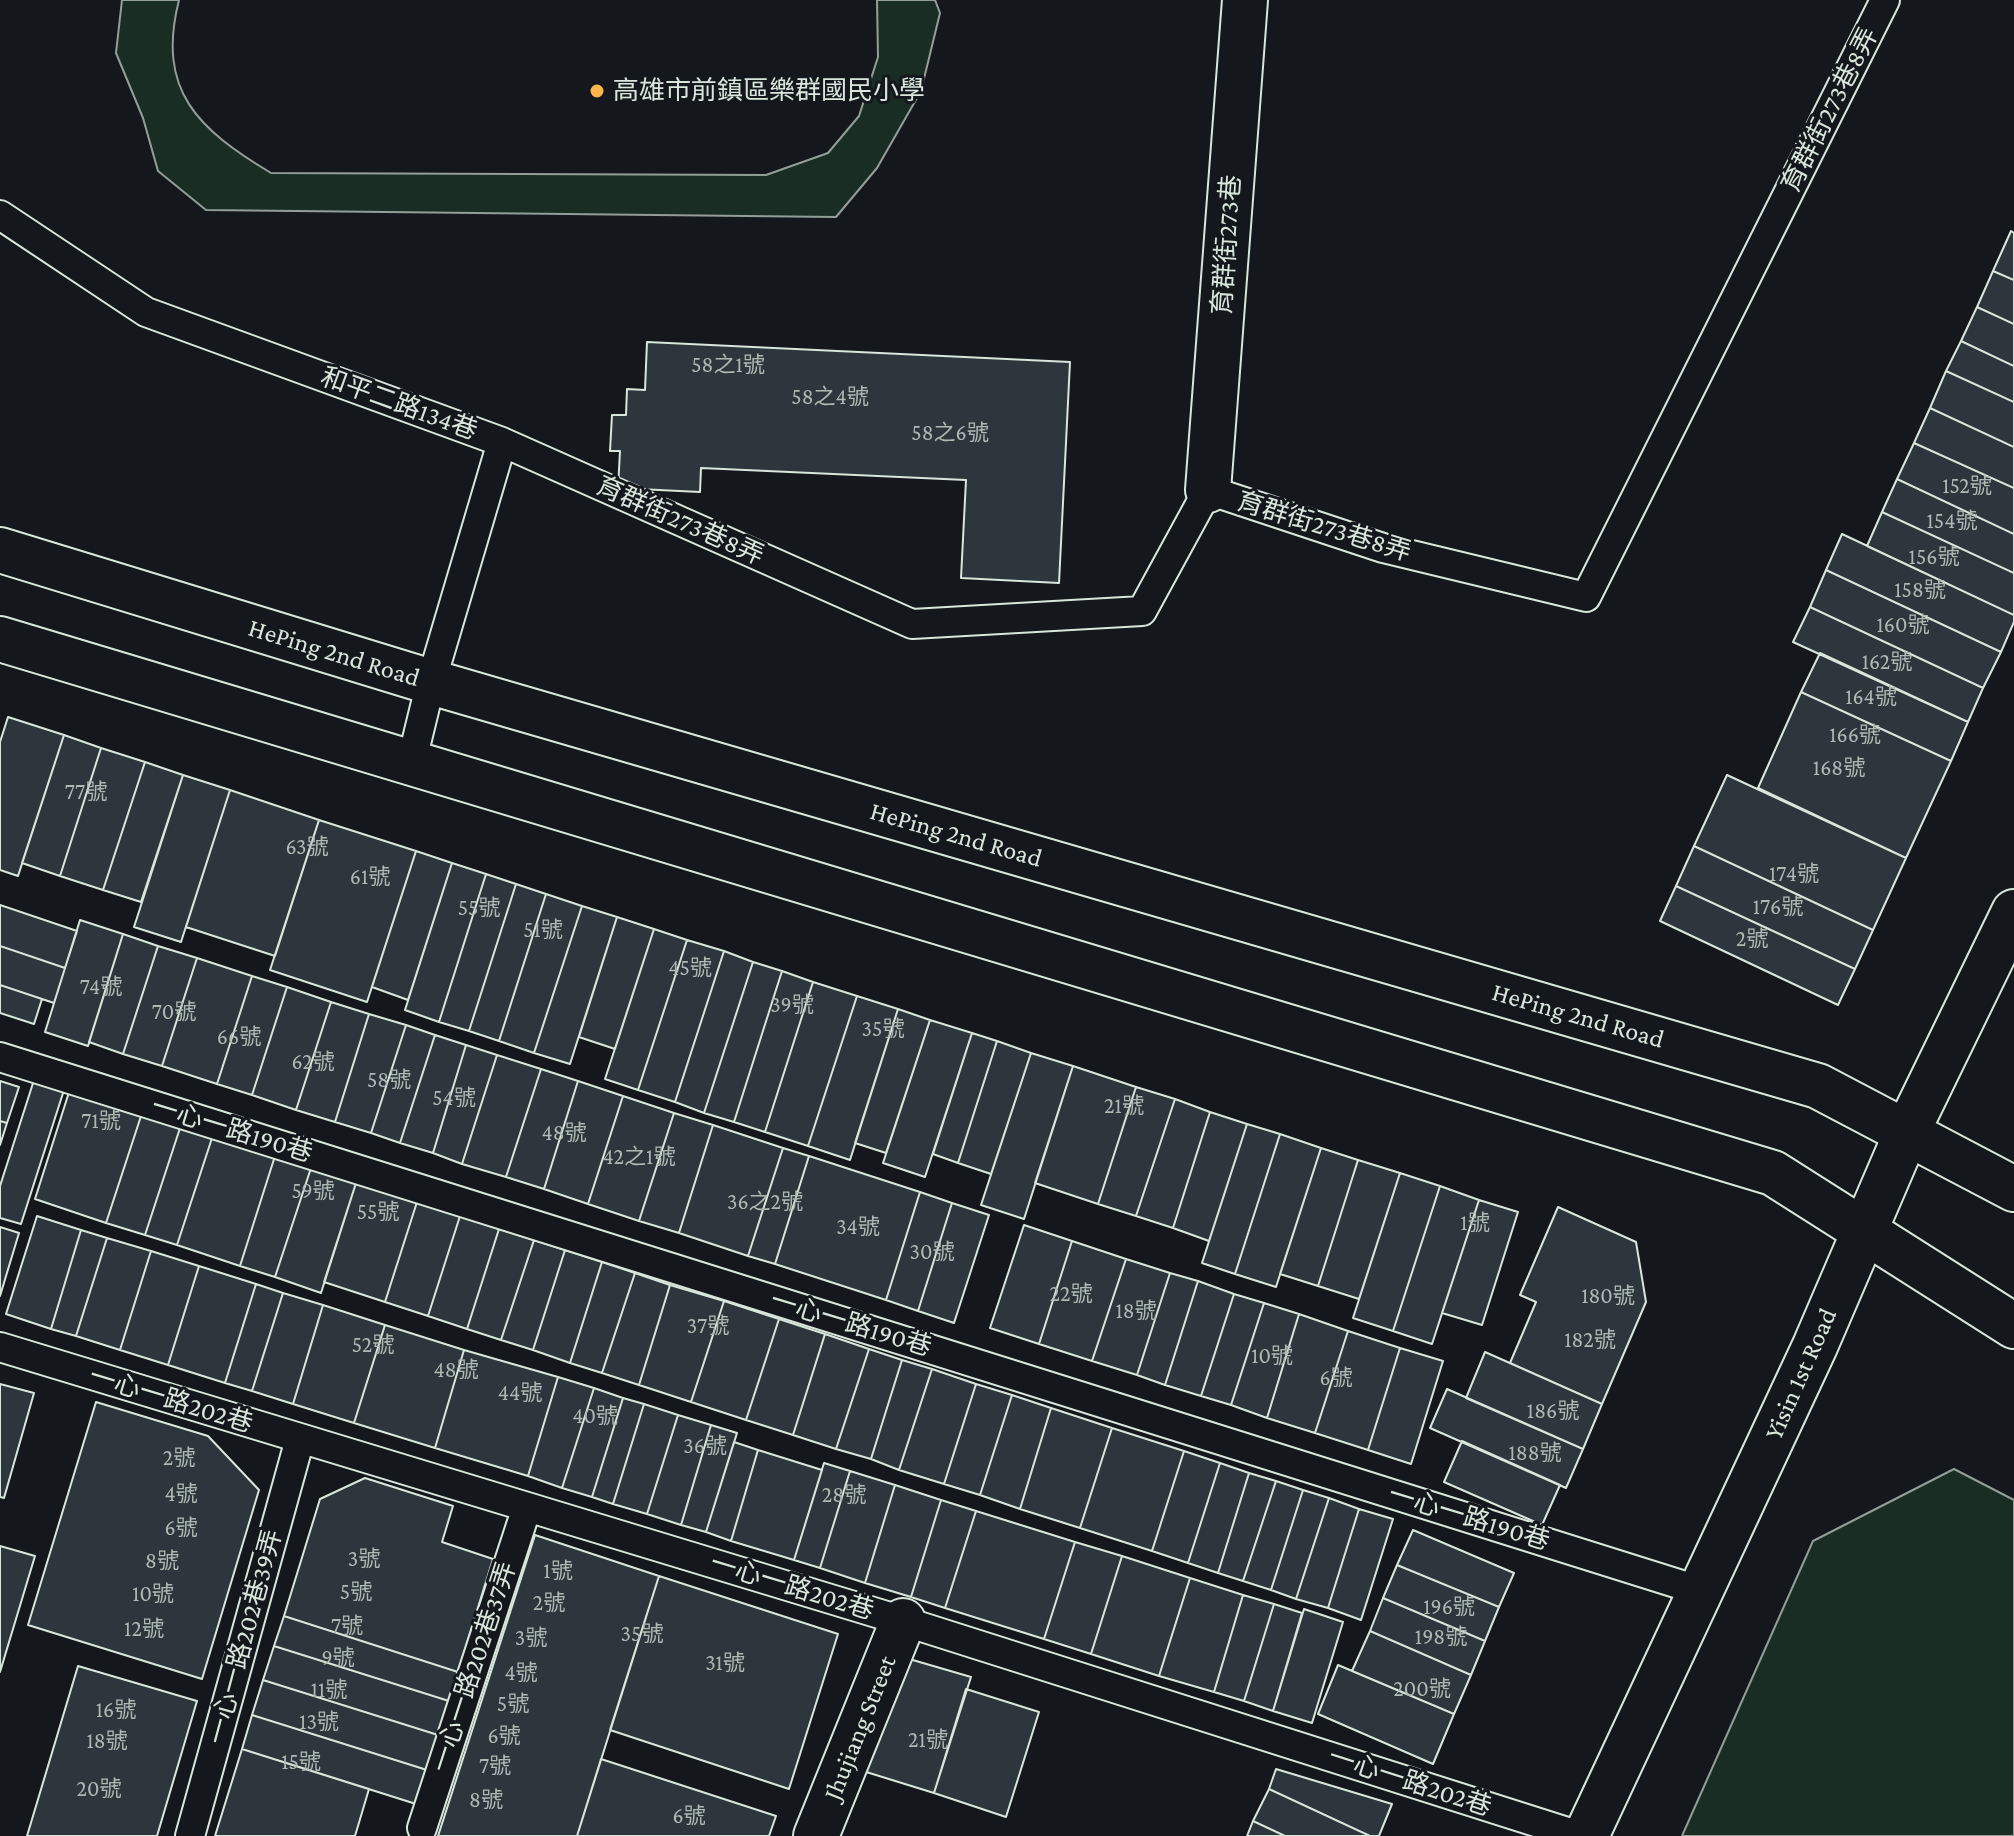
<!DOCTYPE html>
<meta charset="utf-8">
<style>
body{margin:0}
canvas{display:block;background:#14181c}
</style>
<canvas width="2014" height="1836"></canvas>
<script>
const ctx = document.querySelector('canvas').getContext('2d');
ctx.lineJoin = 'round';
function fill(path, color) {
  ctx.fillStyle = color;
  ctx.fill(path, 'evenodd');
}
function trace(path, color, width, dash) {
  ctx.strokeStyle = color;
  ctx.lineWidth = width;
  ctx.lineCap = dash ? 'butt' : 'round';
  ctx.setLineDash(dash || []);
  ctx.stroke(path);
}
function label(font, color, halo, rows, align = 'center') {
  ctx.font = font + ' "Crimson Pro","Noto Sans TC",serif';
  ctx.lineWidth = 6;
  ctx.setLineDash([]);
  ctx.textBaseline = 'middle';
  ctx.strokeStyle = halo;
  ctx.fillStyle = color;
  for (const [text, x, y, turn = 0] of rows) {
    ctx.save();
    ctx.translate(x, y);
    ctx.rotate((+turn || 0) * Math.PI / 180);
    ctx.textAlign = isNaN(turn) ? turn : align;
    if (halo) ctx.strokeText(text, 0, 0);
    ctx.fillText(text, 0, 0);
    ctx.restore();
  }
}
const green = new Path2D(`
 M122,0H179C156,91 198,129 271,173L766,175L828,153L859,116L878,57L877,0H935L940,13L921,91L877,168L836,217L206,210L158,171L143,118L116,53Z
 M1954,1469L2014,1500V1836H1682L1813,1541Z`);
const building = new Path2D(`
 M2011,231L2014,233V280L1993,271Z
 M1993,271L2014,280V324L1977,307Z
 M1977,307L2014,324V366L1961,341Z
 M1961,341L2014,366V402L1946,371Z
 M647,342L1070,362L1059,583L961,578L966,480L701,468L700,492L618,488L620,451H610L612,415H626L627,389L645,390Z
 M1946,371L2014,402V447L1930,408Z
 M1930,408L2014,447V488L1914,443Z
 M1914,443L2014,488V534L1897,479Z
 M1897,479L2014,534V573L1882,512Z
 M1882,512L2014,573V615L1867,546Z
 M1842,534L2014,615V622L2001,652L1826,570Z
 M1826,570L2001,652L1983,688L1810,607Z
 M1810,607L1983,688L1968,722L1793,642Z
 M1820,653L1968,722L1951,761L1801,692Z
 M1801,692L1951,761L1906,858L1758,788Z
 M8,717L64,735L18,876L0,870V742Z
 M64,735L101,748L60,876L22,863Z
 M101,748L145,762L103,890L60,876Z
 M145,762L183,775L141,902L103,890Z
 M183,775L230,790L181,942L134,927Z
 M1727,775L1906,858L1873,930L1694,846Z
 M230,790L319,820L275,956L186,927Z
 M319,820L416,851L367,1002L270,970Z
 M1694,846L1873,930L1855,969L1676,886Z
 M416,851L452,863L408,1000L372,987Z
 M452,863L486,874L439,1022L405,1010Z
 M486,874L516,884L469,1031L439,1022Z
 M516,884L546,894L499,1041L469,1031Z
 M1676,886L1855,969L1838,1005L1660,921Z
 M546,894L582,906L534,1053L499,1041Z
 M0,905L77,931L65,968L0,946Z
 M582,906L617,917L570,1064L534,1053Z
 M617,917L654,929L615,1049L579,1037Z
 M80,920L123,934L88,1046L45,1032Z
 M654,929L687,940L638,1090L605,1079Z
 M123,934L158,946L123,1054L89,1042Z
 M687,940L724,951L675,1102L638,1090Z
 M0,946L65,968L54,1003L0,985Z
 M158,946L197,958L162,1066L123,1054Z
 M724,951L753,962L704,1113L675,1102Z
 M197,958L252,976L217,1084L162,1066Z
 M753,962L782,971L734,1122L704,1113Z
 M782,971L813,982L765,1132L734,1122Z
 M252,976L287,987L252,1095L217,1084Z
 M813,982L857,996L808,1146L765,1132Z
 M0,985L42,999L34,1024L0,1013Z
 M287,987L331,1002L296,1110L252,1095Z
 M857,996L898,1009L850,1160L808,1146Z
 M331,1002L369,1014L335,1122L296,1110Z
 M898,1009L930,1020L886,1153L855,1143Z
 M369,1014L406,1025L371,1133L335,1122Z
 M930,1020L972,1033L925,1177L883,1163Z
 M406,1025L435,1035L400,1143L371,1133Z
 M972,1033L997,1041L958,1163L933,1154Z
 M435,1035L466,1045L433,1153L400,1143Z
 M997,1041L1031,1053L991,1174L958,1163Z
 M466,1045L497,1055L462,1164L433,1153Z
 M1031,1053L1073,1066L1024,1219L981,1205Z
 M497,1055L541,1069L506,1177L462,1164Z
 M1073,1066L1136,1087L1098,1204L1035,1183Z
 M541,1069L578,1081L544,1189L506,1177Z
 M34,1080L64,1090L21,1224L0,1218V1186Z
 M0,1081L19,1087L7,1123L0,1121Z
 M578,1081L623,1096L588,1204L544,1189Z
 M1136,1087L1175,1099L1136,1216L1098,1204Z
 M70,1089L142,1113L106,1223L35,1199Z
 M623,1096L674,1113L639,1221L588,1204Z
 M1175,1099L1210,1112L1173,1228L1136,1216Z
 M1210,1112L1247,1124L1209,1241L1173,1228Z
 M142,1113L181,1125L145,1235L106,1223Z
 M674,1113L713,1125L679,1233L639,1221Z
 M0,1121L7,1123L0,1145Z
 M1247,1124L1280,1134L1235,1274L1202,1263Z
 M181,1125L213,1135L177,1245L145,1235Z
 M713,1125L783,1148L748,1256L679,1233Z
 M1280,1134L1321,1148L1276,1287L1235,1274Z
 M213,1135L275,1156L240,1266L177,1245Z
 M783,1148L809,1156L775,1264L748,1256Z
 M1321,1148L1358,1160L1318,1286L1280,1274Z
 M275,1156L311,1168L275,1277L240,1266Z
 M809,1156L920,1192L886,1300L775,1264Z
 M1358,1160L1400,1173L1359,1299L1318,1286Z
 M311,1168L356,1183L321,1293L275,1277Z
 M1400,1173L1440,1186L1393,1331L1353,1318Z
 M356,1183L417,1202L385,1302L324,1282Z
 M1440,1186L1479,1200L1432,1344L1393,1331Z
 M920,1192L952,1203L918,1311L886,1300Z
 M1479,1200L1518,1212L1482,1325L1442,1313Z
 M417,1202L460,1216L428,1316L385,1302Z
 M952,1203L989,1215L954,1323L918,1311Z
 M1558,1207L1636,1242L1646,1302L1602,1404L1510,1363L1536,1302L1520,1295Z
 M37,1216L81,1230L51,1329L6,1314Z
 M460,1216L499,1229L467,1329L428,1316Z
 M1024,1225L1072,1241L1039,1344L990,1328Z
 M0,1227L19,1233L0,1296Z
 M499,1229L534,1240L501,1340L467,1329Z
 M81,1230L107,1238L76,1336L51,1329Z
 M107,1238L151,1251L120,1350L76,1336Z
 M534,1240L565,1250L533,1350L501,1340Z
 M1072,1241L1126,1259L1092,1361L1039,1344Z
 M565,1250L602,1262L570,1363L533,1350Z
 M151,1251L199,1266L168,1365L120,1350Z
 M1126,1259L1170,1273L1137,1375L1092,1361Z
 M602,1262L635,1273L602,1373L570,1363Z
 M199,1266L256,1284L225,1383L168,1365Z
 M635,1273L670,1285L639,1385L602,1373Z
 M1170,1273L1198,1281L1165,1385L1137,1375Z
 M1198,1281L1234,1294L1201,1396L1165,1385Z
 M256,1284L283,1293L252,1391L225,1383Z
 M670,1285L724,1301L691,1402L639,1385Z
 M283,1293L323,1305L293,1404L252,1391Z
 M1234,1294L1264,1303L1231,1405L1201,1396Z
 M724,1301L779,1319L746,1420L691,1402Z
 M1264,1303L1299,1314L1267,1418L1231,1405Z
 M323,1305L385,1325L354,1423L293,1404Z
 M1299,1314L1348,1331L1315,1433L1267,1418Z
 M779,1319L825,1334L793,1435L746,1420Z
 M385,1325L464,1350L435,1448L354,1423Z
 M1348,1331L1400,1348L1368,1450L1315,1433Z
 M825,1334L869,1349L836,1449L793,1435Z
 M1400,1348L1443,1361L1411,1464L1368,1450Z
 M869,1349L902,1360L871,1459L836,1449Z
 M464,1350L558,1377L528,1476L435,1448Z
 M1485,1352L1602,1404L1583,1449L1466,1398Z
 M902,1360L932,1369L899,1470L871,1459Z
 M932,1369L976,1384L944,1484L899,1470Z
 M558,1377L594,1388L562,1488L528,1476Z
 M0,1384L34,1393L4,1498L0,1497Z
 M976,1384L1012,1395L980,1495L944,1484Z
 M594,1388L623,1398L592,1497L562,1488Z
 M1447,1389L1583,1449L1566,1488L1430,1428Z
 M1012,1395L1051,1408L1020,1509L980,1495Z
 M623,1398L644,1404L613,1504L592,1497Z
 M96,1402L208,1436L259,1490L202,1679L28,1625Z
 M644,1404L678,1415L647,1514L613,1504Z
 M1051,1408L1112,1428L1080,1528L1020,1509Z
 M678,1415L711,1425L681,1525L647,1514Z
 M711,1425L737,1433L706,1532L681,1525Z
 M1112,1428L1184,1451L1152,1551L1080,1528Z
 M1462,1441L1560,1485L1542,1525L1444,1482Z
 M734,1442L758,1450L731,1541L706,1532Z
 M758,1450L822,1470L794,1560L731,1541Z
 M1184,1451L1220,1463L1188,1563L1152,1551Z
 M824,1463L850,1471L820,1568L794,1560Z
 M1220,1463L1249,1473L1218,1573L1188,1563Z
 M850,1471L895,1485L865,1583L820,1568Z
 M1249,1473L1276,1481L1243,1581L1218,1573Z
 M365,1478L453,1506L442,1542L493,1559L458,1672L284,1616L320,1499Z
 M1276,1481L1303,1490L1271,1590L1243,1581Z
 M895,1485L941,1500L911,1597L865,1583Z
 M1303,1490L1329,1498L1296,1599L1271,1590Z
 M1329,1498L1359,1509L1328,1608L1296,1599Z
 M941,1500L976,1511L945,1608L911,1597Z
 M1359,1509L1393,1519L1361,1620L1328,1608Z
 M976,1511L1075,1542L1044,1639L945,1608Z
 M1413,1530L1514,1573L1499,1607L1397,1565Z
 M535,1535L659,1576L577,1836H438Z
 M1075,1542L1122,1556L1091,1654L1044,1639Z
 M0,1546L35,1556L0,1672Z
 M1122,1556L1190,1578L1159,1676L1091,1654Z
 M1397,1565L1499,1607L1485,1641L1383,1598Z
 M659,1576L838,1634L789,1789L610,1730Z
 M1190,1578L1243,1595L1214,1692L1159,1676Z
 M1243,1595L1274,1604L1244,1701L1214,1692Z
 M1383,1598L1485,1641L1471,1675L1370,1631Z
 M1274,1604L1302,1613L1273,1711L1244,1701Z
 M1304,1609L1343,1622L1312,1723L1273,1711Z
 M284,1616L458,1672L449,1701L274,1646Z
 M1370,1631L1471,1675L1454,1714L1352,1671Z
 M274,1646L449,1701L438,1735L263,1680Z
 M899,1656L971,1677L934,1793L863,1771Z
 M1338,1665L1454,1714L1433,1764L1318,1714Z
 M78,1666L197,1701L157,1836H27Z
 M263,1680L438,1735L427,1770L252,1715Z
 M966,1689L1039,1712L1006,1817L934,1793Z
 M252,1715L427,1770L416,1804L242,1749Z
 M242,1749L369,1789L355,1836H215Z
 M601,1759L776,1816L769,1836H577Z
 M1276,1769L1392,1804L1379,1836H1370L1269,1789Z
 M1269,1789L1370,1836H1285L1253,1821Z
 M1253,1821L1285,1836H1247Z`);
const service = new Path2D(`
 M0,215L146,312L502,442L431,682L411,764
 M502,442L912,624L1142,611L1208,490L1383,548L1586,597L1885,0
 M0,1057L1701,1591
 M0,1347L903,1621L1580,1836
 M422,1828L527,1507
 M190,1836L300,1439`);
const minor = new Path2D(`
 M1208,490L1245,0
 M816,1836L903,1621`);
const tertiary = new Path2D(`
 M0,550L431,682L1818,1086L2014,1189
 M0,639L1773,1173L2014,1326
 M1586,1836L1815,1346L1907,1132L2014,912`);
const markers = [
 [597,91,8,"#ffb74d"]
];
const numberNames = [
 ["58之1號",728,365],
 ["58之4號",830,397],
 ["58之6號",950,433],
 ["152號",1967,486],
 ["154號",1952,521],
 ["156號",1934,557],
 ["158號",1920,590],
 ["160號",1903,625],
 ["162號",1887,662],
 ["164號",1871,697],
 ["166號",1855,735],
 ["168號",1839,768],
 ["77號",86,792],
 ["63號",307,847],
 ["174號",1794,874],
 ["61號",370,877],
 ["176號",1778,907],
 ["55號",479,908],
 ["51號",543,930],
 ["2號",1752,939],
 ["45號",690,968],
 ["74號",101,987],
 ["39號",792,1005],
 ["70號",174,1012],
 ["35號",883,1029],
 ["66號",239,1037],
 ["62號",313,1062],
 ["58號",389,1080],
 ["54號",454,1098],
 ["21號",1124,1106],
 ["71號",101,1121],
 ["48號",564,1133],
 ["42之1號",639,1157],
 ["59號",313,1191],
 ["36之2號",765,1202],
 ["55號",378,1212],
 ["1號",1475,1223],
 ["34號",858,1227],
 ["30號",932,1252],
 ["22號",1071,1294],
 ["180號",1608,1296],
 ["18號",1136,1311],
 ["37號",708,1326],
 ["182號",1590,1340],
 ["52號",373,1345],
 ["10號",1272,1356],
 ["48號",456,1370],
 ["6號",1336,1378],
 ["44號",520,1393],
 ["186號",1553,1411],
 ["40號",595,1416],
 ["36號",705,1446],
 ["188號",1535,1453],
 ["2號",179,1458],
 ["4號",181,1494],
 ["28號",844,1495],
 ["6號",181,1528],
 ["3號",364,1559],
 ["8號",162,1561],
 ["1號",558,1571],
 ["5號",356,1592],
 ["10號",153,1594],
 ["2號",549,1603],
 ["196號",1449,1607],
 ["7號",347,1626],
 ["12號",144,1629],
 ["35號",642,1634],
 ["198號",1441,1637],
 ["3號",531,1638],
 ["9號",338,1658],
 ["31號",725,1663],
 ["4號",521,1673],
 ["200號",1422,1689],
 ["11號",329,1690],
 ["5號",513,1704],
 ["16號",116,1710],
 ["13號",319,1722],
 ["6號",504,1736],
 ["21號",928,1740],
 ["18號",107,1741],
 ["15號",301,1762],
 ["7號",495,1766],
 ["20號",99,1789],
 ["8號",486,1800],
 ["6號",689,1816]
];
const poiNames = [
 ["高雄市前鎮區樂群國民小學",613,91]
];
const streetNames = [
 ["育群街273巷8弄",1830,110,-63],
 ["育群街273巷",1227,245,-86],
 ["和平二路134巷",399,404,20],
 ["育群街273巷8弄",680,521,24],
 ["育群街273巷8弄",1324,527,17],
 ["HePing 2nd Road",334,653,17],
 ["HePing 2nd Road",956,835,16],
 ["HePing 2nd Road",1578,1016,16],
 ["一心一路190巷",232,1130,17],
 ["一心一路190巷",851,1324,17],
 ["Yisin 1st Road",1801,1374,-66],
 ["一心一路202巷",171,1400,17],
 ["一心一路190巷",1469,1518,17],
 ["一心一路202巷",792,1587,17],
 ["一心一路202巷39弄",245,1637,-75],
 ["一心一路202巷37弄",474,1667,-72],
 ["Jhujiang Street",860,1728,-68],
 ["一心一路202巷",1410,1782,18]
];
fill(green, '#1a2d24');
trace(green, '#939e99', 2);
fill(building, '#2c363c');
trace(building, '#d8e6dc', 2);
trace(service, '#d8e6dc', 32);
trace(minor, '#d8e6dc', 48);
trace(tertiary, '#d8e6dc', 48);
trace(service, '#14181c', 28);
trace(minor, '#14181c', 44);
trace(tertiary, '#14181c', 44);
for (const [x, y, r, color] of markers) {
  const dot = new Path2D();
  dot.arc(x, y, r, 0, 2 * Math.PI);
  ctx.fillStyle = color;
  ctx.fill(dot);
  trace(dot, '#14181c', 3);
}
label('22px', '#adbab4', null, numberNames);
label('26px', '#d8e6dc', '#14181c', poiNames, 'left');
label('26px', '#d8e6dc', '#14181c', streetNames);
</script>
